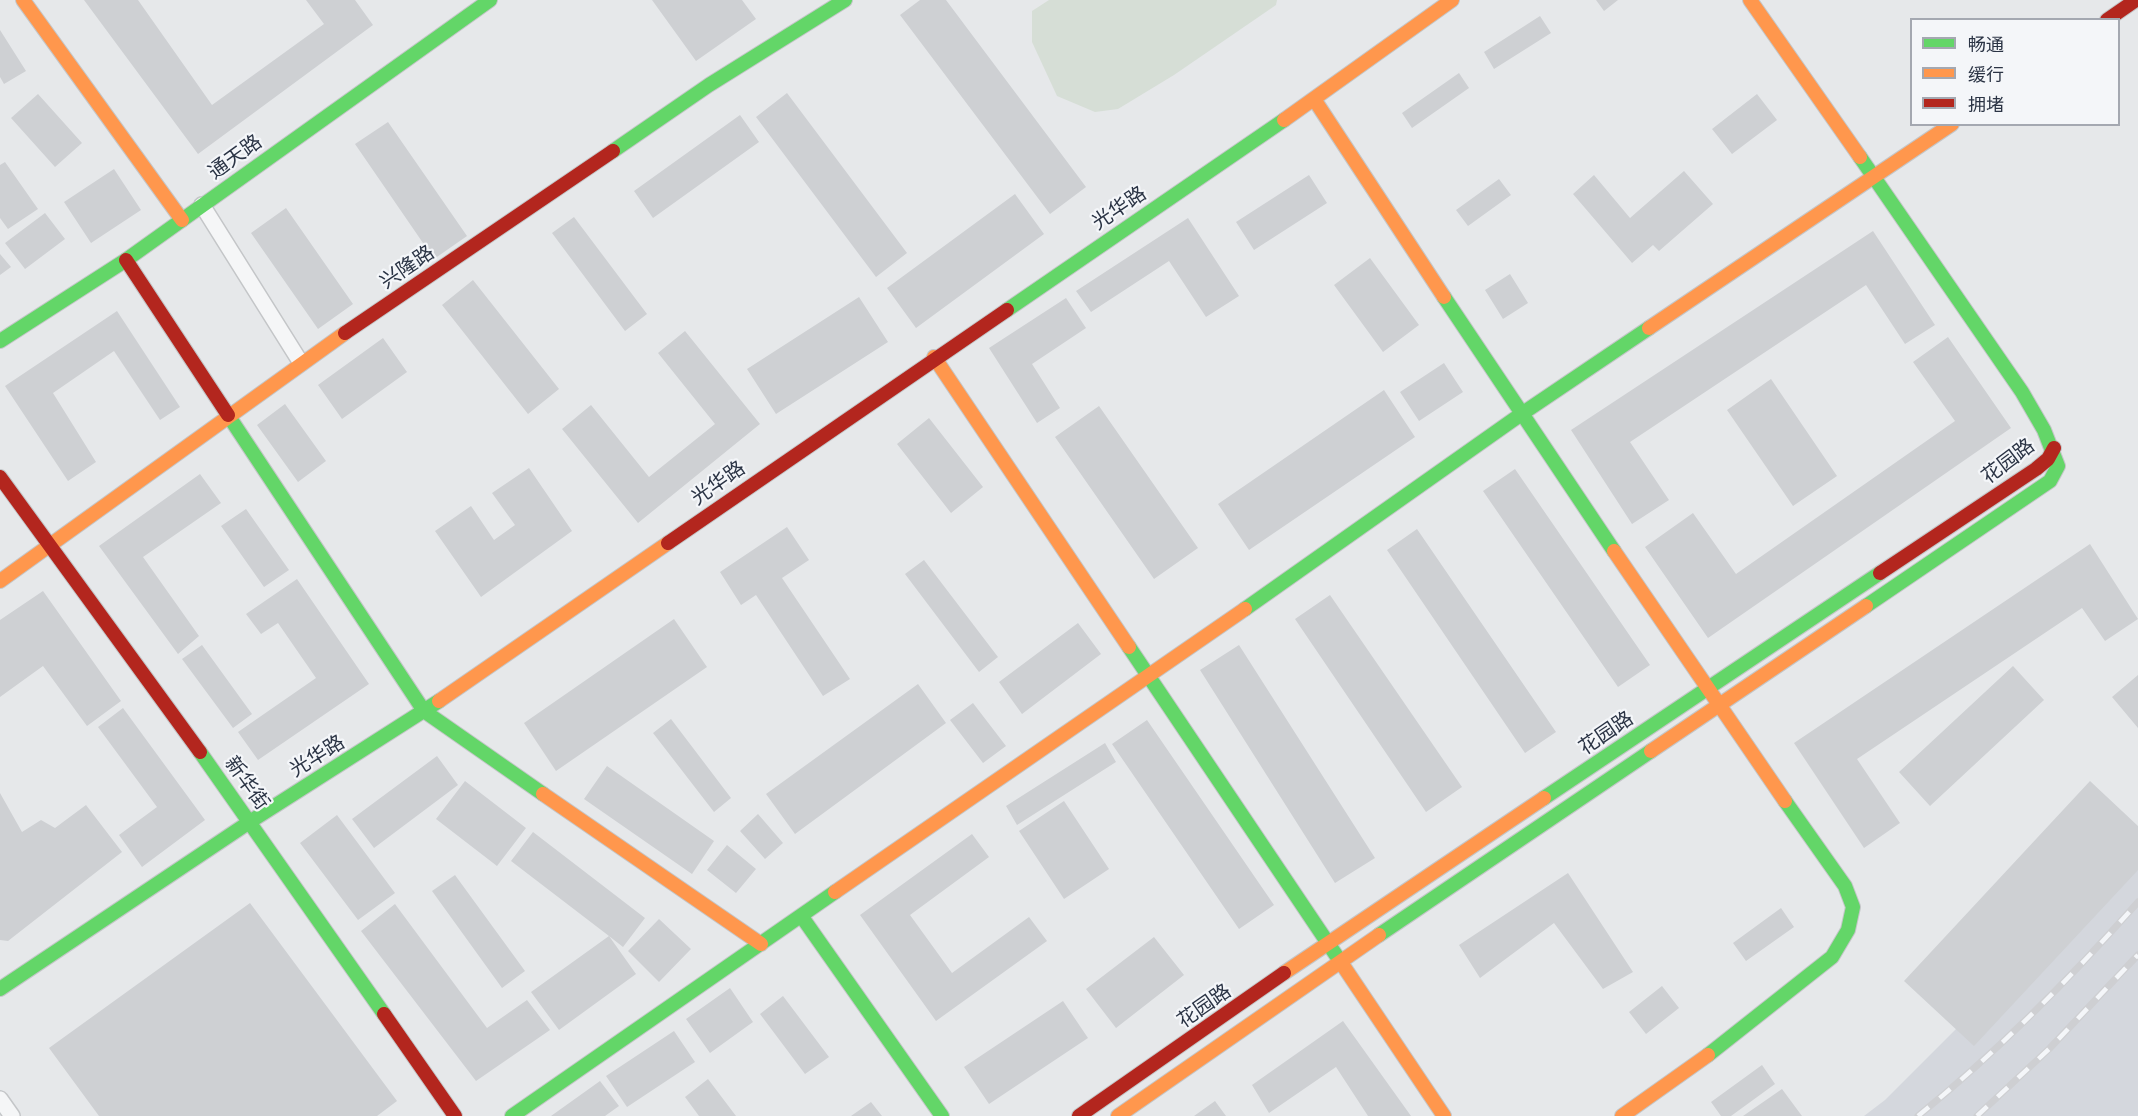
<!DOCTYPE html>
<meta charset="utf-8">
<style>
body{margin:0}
#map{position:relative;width:2138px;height:1116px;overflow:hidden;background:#e6e8ea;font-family:Lato,"Noto Sans SC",sans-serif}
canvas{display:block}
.legend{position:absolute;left:1910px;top:18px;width:210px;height:108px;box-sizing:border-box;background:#f4f6f9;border:2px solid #a4a8b1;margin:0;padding:8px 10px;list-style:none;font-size:18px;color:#2b3445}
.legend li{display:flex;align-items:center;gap:12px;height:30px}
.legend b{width:30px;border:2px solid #a4a8b1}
</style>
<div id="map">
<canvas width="2138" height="1116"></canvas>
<ul class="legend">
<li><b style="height:8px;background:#63d668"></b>畅通</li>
<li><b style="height:8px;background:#ff974d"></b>缓行</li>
<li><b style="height:8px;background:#b3261e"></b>拥堵</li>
</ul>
</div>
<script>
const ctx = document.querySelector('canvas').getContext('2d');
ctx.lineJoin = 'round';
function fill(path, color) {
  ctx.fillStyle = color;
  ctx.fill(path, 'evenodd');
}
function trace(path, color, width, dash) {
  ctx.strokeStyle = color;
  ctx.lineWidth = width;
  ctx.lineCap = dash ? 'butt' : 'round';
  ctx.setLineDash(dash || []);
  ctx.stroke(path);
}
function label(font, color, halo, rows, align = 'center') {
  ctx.font = font + ' Lato,"Noto Sans SC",sans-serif';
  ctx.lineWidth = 4.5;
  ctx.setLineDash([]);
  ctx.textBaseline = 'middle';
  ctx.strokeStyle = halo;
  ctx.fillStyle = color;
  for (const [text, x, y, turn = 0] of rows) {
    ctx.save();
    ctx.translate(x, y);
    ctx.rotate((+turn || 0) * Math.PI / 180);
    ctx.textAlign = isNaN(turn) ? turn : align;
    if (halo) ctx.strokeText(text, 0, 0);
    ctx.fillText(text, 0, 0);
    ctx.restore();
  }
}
const built = new Path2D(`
 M2138,833V1116H1864L1885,1100L2068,917Z`);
const green = new Path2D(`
 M1049,0H1277L1276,5L1174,75L1118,109L1095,112L1057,96L1032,42V11Z`);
const building = new Path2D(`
 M84,0H138L212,105L324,24L306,0H355L373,25L198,154Z
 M652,0H742L756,19L696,61Z
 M920,0H946L1086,187L1050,214L900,15Z
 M1596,0H1618L1604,11Z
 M1540,16L1551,33L1494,69L1484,52Z
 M0,30L26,71L4,84L0,77Z
 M1459,73L1469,88L1412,128L1402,113Z
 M787,93L907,253L876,277L756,117Z
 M38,94L82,143L55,167L11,118Z
 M1757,94L1777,120L1732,154L1712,129Z
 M740,115L759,142L653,218L634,191Z
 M388,122L467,236L434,259L355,144Z
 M5,162L38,209L8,229L0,218V165Z
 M114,169L141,210L91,243L64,202Z
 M1684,171L1713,204L1659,251L1653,245L1632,263L1573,194L1594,175L1630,218Z
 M1309,175L1327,203L1254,250L1236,222Z
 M1499,179L1511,195L1468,226L1456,210Z
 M1015,194L1044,234L916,328L887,288Z
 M286,208L353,304L318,329L251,233Z
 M45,213L65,239L25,269L5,243Z
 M574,217L647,314L625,331L552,233Z
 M1188,218L1239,296L1206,317L1169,261L1091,312L1076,291Z
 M1873,231L1935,325L1905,344L1866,285L1630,442L1669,500L1632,524L1571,430Z
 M0,254L11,267L0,275Z
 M1370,258L1419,325L1383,352L1334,285Z
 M1510,274L1528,303L1503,319L1485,290Z
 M473,280L559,389L528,414L442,305Z
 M859,297L888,342L776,414L747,369Z
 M1066,298L1086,328L1032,364L1060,408L1037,423L989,348Z
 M117,311L180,407L160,420L114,351L53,393L96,462L68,481L5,386Z
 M685,331L760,424L638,523L562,429L591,405L649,477L715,424L658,353Z
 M1948,337L2011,428L1708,638L1645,547L1693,513L1736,574L1955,421L1913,362Z
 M383,338L407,372L342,419L318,385Z
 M1444,363L1463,392L1419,421L1400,392Z
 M1771,379L1837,476L1793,506L1727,410Z
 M1384,390L1415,437L1249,550L1218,504Z
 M285,404L326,461L298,482L257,425Z
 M1099,406L1198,548L1154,579L1055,437Z
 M929,418L983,487L951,513L897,444Z
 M529,468L572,531L481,597L435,531L471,506L494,540L515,525L492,493Z
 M1515,469L1650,665L1618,687L1483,491Z
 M200,474L221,503L143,557L199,636L178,654L99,546Z
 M246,509L289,570L264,587L221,526Z
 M787,527L809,560L782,578L850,679L823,696L756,595L741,605L720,572Z
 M1417,529L1556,732L1525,753L1387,550Z
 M2090,544L2138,619L2105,641L2082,608L1857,759L1900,823L1864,848L1794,743Z
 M924,560L998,657L979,672L905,574Z
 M297,579L369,684L258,760L238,732L316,678L278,623L261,634L246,614Z
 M43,591L121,701L87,726L43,666L0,697V620Z
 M1330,595L1462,787L1426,812L1295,619Z
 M674,619L707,667L556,771L524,723Z
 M1078,623L1101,654L1022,714L999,682Z
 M202,645L252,714L233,728L182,659Z
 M1239,645L1375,858L1335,883L1200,670Z
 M2013,666L2044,700L1930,806L1899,772Z
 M2138,675V728L2112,697Z
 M918,684L946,723L795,834L766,794Z
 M973,703L1006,746L983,763L950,720Z
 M123,708L205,820L142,867L119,835L157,807L98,727Z
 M671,719L731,798L714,812L653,733Z
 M1147,720L1274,905L1239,929L1112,744Z
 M1105,743L1116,762L1017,825L1006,806Z
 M437,756L458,785L374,848L352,819Z
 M607,766L714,841L692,874L584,799Z
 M465,781L526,828L497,866L436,819Z
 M2090,781L2138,826V870L1974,1046L1904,981Z
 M0,793L22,832L41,820L55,828L86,805L122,852L8,941L0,940Z
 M1064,801L1109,869L1064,899L1019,831Z
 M758,814L783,843L765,859L740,831Z
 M337,815L395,893L358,920L300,843Z
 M533,832L645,918L623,947L609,936L636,974L559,1030L531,992L609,936L511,861Z
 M972,834L989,857L910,915L952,973L1029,917L1047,941L936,1021L860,915Z
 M727,845L756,869L736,893L707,870Z
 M1568,873L1633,972L1603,989L1554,923L1480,978L1459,945Z
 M455,875L525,971L502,988L432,891Z
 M250,903L397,1101L377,1116H99L49,1048Z
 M395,904L487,1028L527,1000L550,1030L476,1081L361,931Z
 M1781,908L1794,927L1746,961L1733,943Z
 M659,919L691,949L659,982L628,951Z
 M1154,937L1184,975L1116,1028L1086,989Z
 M1662,986L1679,1008L1646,1034L1629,1012Z
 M730,988L753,1022L710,1053L686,1019Z
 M783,996L829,1057L805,1074L760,1014Z
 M1063,1001L1088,1038L989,1104L964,1067Z
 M1343,1021L1411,1116H1368L1336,1067L1269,1113L1252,1085Z
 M674,1031L695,1062L627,1107L606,1076Z
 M1762,1065L1775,1084L1731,1116H1721L1711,1102Z
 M708,1079L736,1116H699L685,1097Z
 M600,1081L619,1106L605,1116H551Z
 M1782,1089L1802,1116H1743Z
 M1215,1101L1226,1116H1194Z
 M871,1102L882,1116H851Z`);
const street = new Path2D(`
 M202,205L301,363
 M0,1099L12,1116`);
const fast = new Path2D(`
 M613,151L709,85L845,0
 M1860,157L2022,392L2044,430L2058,466L2050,481L1866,606
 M1444,297L1614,551
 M1007,310L1284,120
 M0,341L126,260L490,0
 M228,415L424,711L543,794
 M1245,609L1520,415L1649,328
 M1129,647L1342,964
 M200,752L384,1014
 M1544,798L1880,573
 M802,917L942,1116
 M1379,935L1651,751
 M0,989L251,821L439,701
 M1708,1055L1832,957L1848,930L1853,907L1845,886L1785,801
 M512,1116L835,892`);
const slow = new Path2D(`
 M23,0L182,220
 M1750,0L1860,157
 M1314,99L1444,297
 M1284,120L1452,0
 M1649,328L1952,124
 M934,357L1129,647
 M1614,551L1785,801
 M0,581L345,333
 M439,701L668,543
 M1651,751L1866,606
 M543,794L761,944
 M835,892L1245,609
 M1342,964L1444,1116
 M1284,973L1544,798
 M1118,1116L1379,935
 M1622,1116L1708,1055`);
const jam = new Path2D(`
 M2107,20L2136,0
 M126,260L228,415
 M345,333L613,151
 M0,477L200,752
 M668,543L1007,310
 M1880,573L2036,469L2048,459L2054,448
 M384,1014L455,1116
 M1079,1116L1284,973`);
const rail = new Path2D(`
 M1918,1116C1998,1051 2070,979 2138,902
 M1977,1116L2049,1049L2138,955`);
const streetNames = [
 ["通天路",235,157,-36],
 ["光华路",1119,208,-34],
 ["兴隆路",407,267,-34],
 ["花园路",2008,461,-37],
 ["光华路",718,483,-35],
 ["花园路",1606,733,-34],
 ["光华路",317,756,-32],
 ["新华街",247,783,54],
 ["花园路",1204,1006,-35]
];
fill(built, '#d4d7dd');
fill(green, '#d6ded6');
fill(building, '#ced0d3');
trace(street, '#c4c6c8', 18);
trace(fast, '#c4c6c8', 16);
trace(slow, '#c4c6c8', 16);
trace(jam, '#c4c6c8', 16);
trace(street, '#f5f6f7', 15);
trace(fast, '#63d668', 14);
trace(slow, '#ff974d', 14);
trace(jam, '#b3261e', 14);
trace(rail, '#cecfd2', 7);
trace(rail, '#f4f6f9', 4.5, [14]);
label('20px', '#2b3445', '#f4f6f9', streetNames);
</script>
